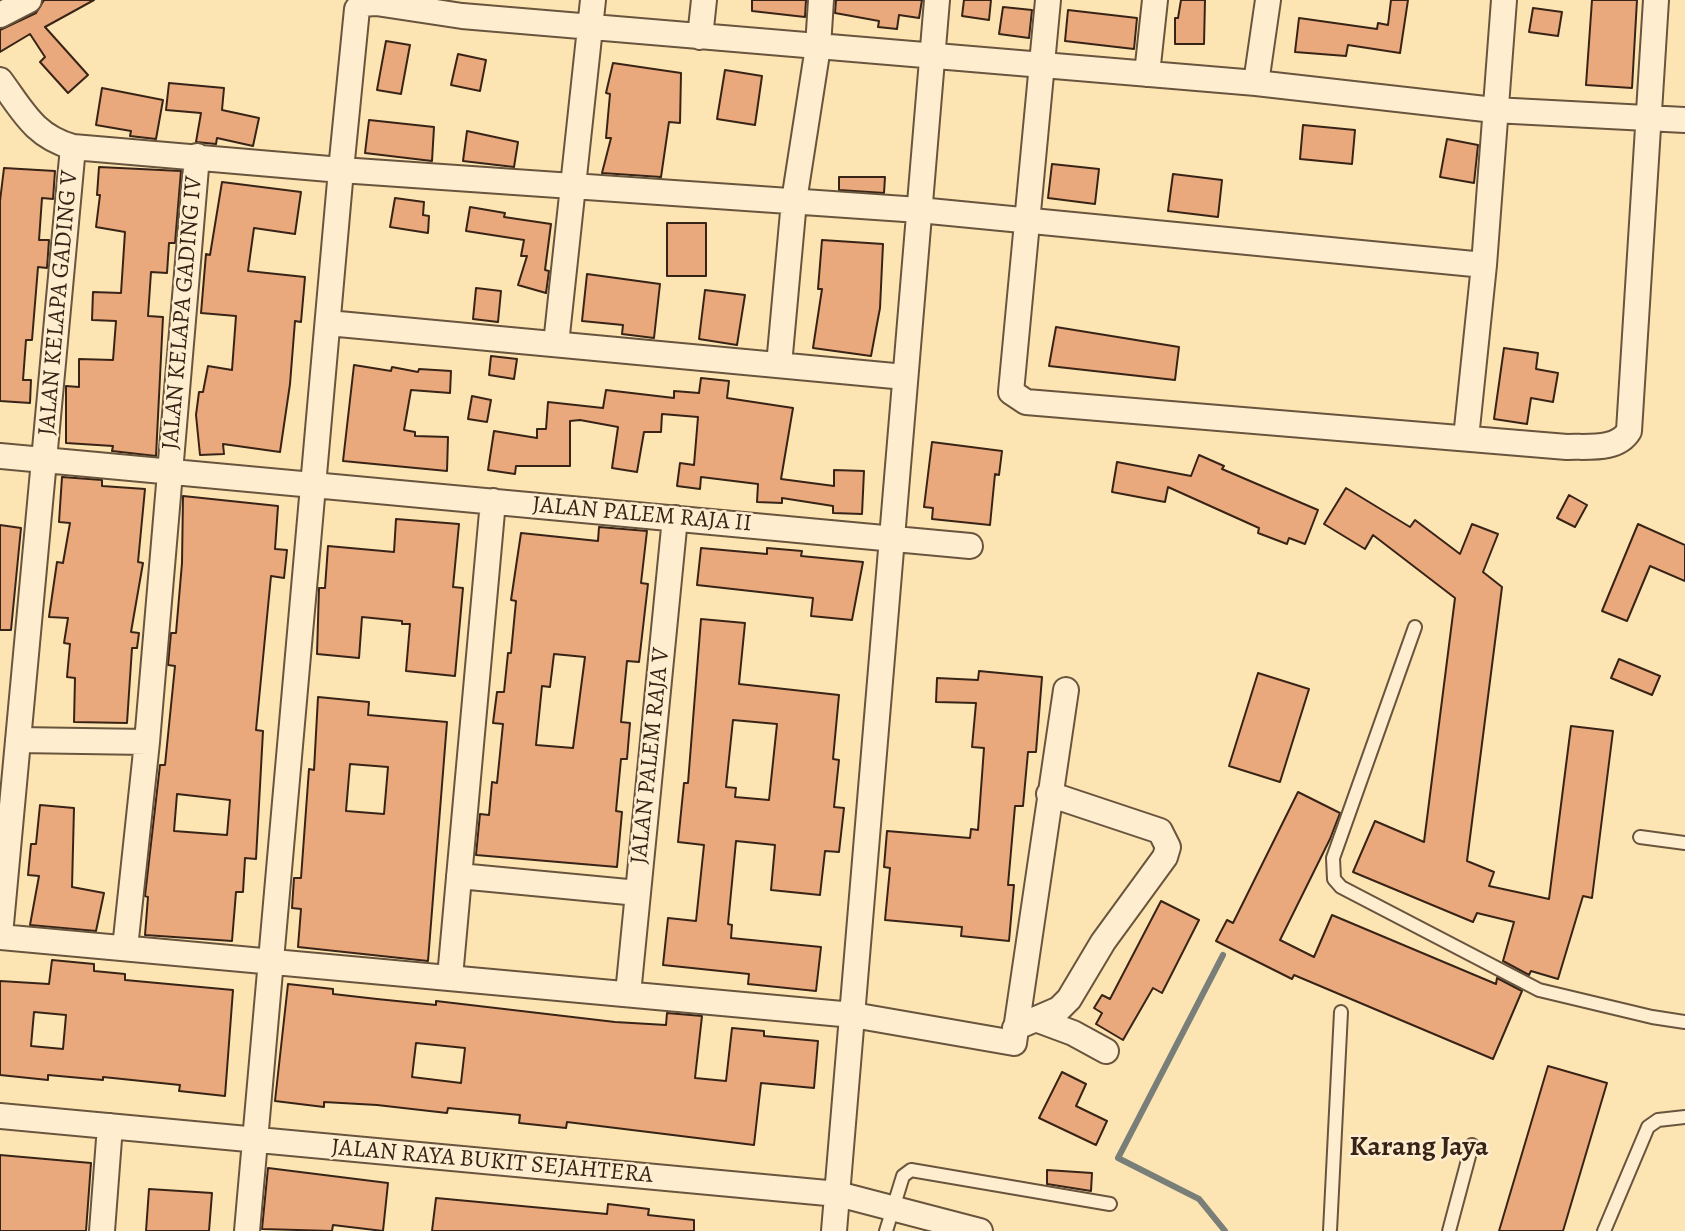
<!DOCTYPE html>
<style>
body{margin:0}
canvas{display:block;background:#fde4b3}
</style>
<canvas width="1685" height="1231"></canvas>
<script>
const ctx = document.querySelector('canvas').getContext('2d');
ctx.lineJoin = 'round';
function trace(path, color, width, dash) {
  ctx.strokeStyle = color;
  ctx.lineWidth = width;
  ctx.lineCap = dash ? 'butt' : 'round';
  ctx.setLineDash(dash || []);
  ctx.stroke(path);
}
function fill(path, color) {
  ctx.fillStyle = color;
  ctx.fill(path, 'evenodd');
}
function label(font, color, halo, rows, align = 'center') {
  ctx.font = font + ' Alegreya,serif';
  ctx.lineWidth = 5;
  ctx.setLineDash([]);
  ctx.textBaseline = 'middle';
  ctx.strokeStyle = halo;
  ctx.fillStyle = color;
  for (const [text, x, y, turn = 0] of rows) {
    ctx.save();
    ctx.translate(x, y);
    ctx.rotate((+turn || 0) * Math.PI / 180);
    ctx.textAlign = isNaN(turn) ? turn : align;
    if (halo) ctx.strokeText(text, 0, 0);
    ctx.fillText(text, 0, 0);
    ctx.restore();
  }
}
const stream = new Path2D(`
 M1223,955L1118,1158L1199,1199L1225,1231`);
const building = new Path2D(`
 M44,0H94L45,27L88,75L68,93L40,62L45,57L30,34L0,52V30L36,13Z
 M752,0H806L805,17L752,11Z
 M836,0H922L919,18L899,15L897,29L878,27L879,21L835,13Z
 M964,0H991L989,20L962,16Z
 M1181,0H1205L1204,44H1175V18H1178Z
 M1391,0H1408L1400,53L1348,45L1346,56L1295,52L1299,18L1377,29L1378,23L1388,25Z
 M1592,0H1637L1632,88L1586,85Z
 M1003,7L1032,10L1029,38L999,34Z
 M1533,8L1562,12L1558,36L1529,32Z
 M1068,10L1137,18L1134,49L1065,41Z
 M386,41L410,45L401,94L377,90Z
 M458,54L486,60L480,91L451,85Z
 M613,63L681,73L680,123L669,122L661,177L602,173L611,138H606L610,94L606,93Z
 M725,70L762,76L755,125L717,119Z
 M169,83L224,88L222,110L259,118L253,146L217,138L216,144L196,142L201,113L166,110Z
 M102,88L163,100L156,139L130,136L131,131L96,125Z
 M369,120L434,127L432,161L365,153Z
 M1303,125L1355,130L1352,164L1300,159Z
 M467,131L518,142L514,167L463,161Z
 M1447,139L1478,145L1474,183L1440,177Z
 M1052,164L1099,169L1095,204L1048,198Z
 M99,167L181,171L175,243H169L167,273L151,272L148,316L163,317L156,456L112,451L113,446L66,443V386L79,387V359L113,360L116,321L92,320L93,292L121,293L125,232L96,227L100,195H97Z
 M4,168L55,171L53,199L42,198L39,240H49L47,268L38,267L32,340H26L23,380H31L30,403L0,401V201Z
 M1173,174L1222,180L1218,217L1168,211Z
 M839,177H885L884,193L839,190Z
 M222,182L301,192L295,234L254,228L248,271L305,277L301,322L295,321L290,384L280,452L223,444L224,454L200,455L196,415L199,392H203L208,366L232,370L236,316L201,313L206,254L210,255Z
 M395,198L424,202L423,215L429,216L428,233L390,227Z
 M470,207L505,213L504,217L551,224L545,270L549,271L546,293L518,285L527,256H521L524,240L466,231Z
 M667,223H706V276H667Z
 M822,240L883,244L880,308L871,356L813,348L822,289H818Z
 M587,274L660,284L654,338L622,334L623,325L582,321Z
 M476,288L501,291L498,322L473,319Z
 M705,290L745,295L737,345L699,339Z
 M1056,327L1179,347L1175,380L1049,366Z
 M1504,348L1538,353L1536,369L1558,373L1553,402L1531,398L1527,424L1494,419Z
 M491,356L517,359L514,379L489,375Z
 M354,365L391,371L392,367L418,372L419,369L451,371L450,393L411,390L404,430L415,432V436L448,437L447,471L343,461Z
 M701,378L729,381L727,398L793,408L781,479L834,486V470L864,471L862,514L833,513V506L782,498V503L757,502L758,484L701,477L700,489L677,486L680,463L694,465L698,417L662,414L661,432H644L637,472L612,468L618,427L580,420L570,421V466H516L515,474L488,470L494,431L537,438V429H546L548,402L603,408L606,390L674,398V391L699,393Z
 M472,396L491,400L487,422L468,419Z
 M932,442L1002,451L999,475L995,474L990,525L932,519L933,508L924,507Z
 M1199,455L1224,466L1222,469L1318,510L1305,544L1289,538L1287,544L1258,533L1259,528L1168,487L1165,502L1112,492L1117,462L1191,476Z
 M62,477L102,480V486L145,489L138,562L143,563L131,632L139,633L137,648H132L127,723L74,722L75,678L67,677L70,644L64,643L68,618L49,617L57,562L63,563L70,523L59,522Z
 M1346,488L1410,527L1415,520L1460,554L1472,524L1498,534L1483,572L1502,587L1467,861L1494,872L1489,886L1549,899L1571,726L1613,731L1592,898L1583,896L1558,979L1531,971L1529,975L1503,961L1514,922L1477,913L1473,922L1353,872L1375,821L1424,842L1455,598L1373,535L1365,549L1324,524Z
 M1569,495L1587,505L1575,527L1557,518Z
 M183,496L278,506L275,549L287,550L284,578L271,576L256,730L263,731L256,859L245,858L243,892H236L232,941L145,935L148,897L145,896L160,765H165L175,666L168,665L171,633H176L182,563ZM177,794L230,800L227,835L174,831Z
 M396,519L459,524L453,587L463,588L455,676L406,671L410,624H402V621L362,617L359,658L317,654L319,588H325L328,546L394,552Z
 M1638,524L1685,545V581L1650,566L1627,621L1602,611Z
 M0,525L21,528L11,630H0Z
 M599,527L647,531L641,583L648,584L639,662L627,661L621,722L630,723L627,759H621L616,811L622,812L617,867L476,855L480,814L489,815L492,782L497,783L503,724L493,723L497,692H504L508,653H511L516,601L511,600L521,533L598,541ZM554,654L585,657L573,748L536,745L542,686L550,687Z
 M701,548L767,554V548L802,551L801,556L863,562L852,620L811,616L813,598L697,585Z
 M701,619L745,623L739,684L839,695L833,759L839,760L834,807L844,808L839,852L825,851L820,895L771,890L775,845L736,841L728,924L732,925L731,938L821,947L816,991L748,984L749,974L663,965L668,918L696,921L704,845L678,842L684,783H688ZM733,720L777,724L769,800L735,797L736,788L726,787Z
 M1619,659L1660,676L1652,695L1611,678Z
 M979,671L1042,677L1036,752H1028L1023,806H1015L1008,885H1014L1009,941L961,936L962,927L885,920L890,868L884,867L887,831L970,838L971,829L978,830L984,748L972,747L976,703L936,702L937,678L978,680Z
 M1258,673L1309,689L1280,782L1229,766Z
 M318,697L369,702L368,715L447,722L428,961L298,947L301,909L292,908L294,878H301L309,769L314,770ZM350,764L388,767L384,814L346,811Z
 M1298,792L1340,813L1330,839L1280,940L1314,957L1332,915L1496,984L1497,978L1522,991L1493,1059L1294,975L1292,979L1216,941L1227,920L1233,923Z
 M40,805L74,808L72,887L104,893L96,931L30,925L39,876L28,875L31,844H36Z
 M1161,901L1199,920L1162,993L1153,988L1123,1040L1096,1024L1102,1013L1094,1008L1102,995L1110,999Z
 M52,960L94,964V971L125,974V980L233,990L225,1096L179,1091L180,1085L103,1077V1080L48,1075V1080L0,1075V981L49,984ZM34,1012L66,1015L63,1049L31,1046Z
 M288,984L333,989V994L377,999L436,1005V1001L615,1022L666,1025L667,1013L702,1016L695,1078L726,1081L732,1028L764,1031V1036L818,1041L814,1088L761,1083L754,1145L567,1122L566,1128L519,1123L520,1115L448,1108L447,1113L377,1105L324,1102V1107L275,1101ZM416,1043L465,1048L461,1083L412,1077Z
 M1548,1066L1607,1083L1563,1231H1499Z
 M1062,1072L1086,1084L1076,1106L1107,1121L1096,1145L1039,1118Z
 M0,1155L91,1163L86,1231H0Z
 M268,1168L388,1183L383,1231L333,1225L332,1231L262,1229Z
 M1047,1170L1092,1173L1091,1191L1047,1184Z
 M149,1189L212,1193L209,1231H146Z
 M436,1198L607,1214L608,1204L649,1209L648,1215L694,1220V1231H432Z`);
const lane = new Path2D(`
 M1415,627L1333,858L1334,879L1341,887L1539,990L1652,1017L1685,1022
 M1640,837L1685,843
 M886,1231L903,1176L911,1170L1110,1204
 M1330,1231L1341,1012
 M1449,1231L1472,1145
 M1604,1231L1648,1127L1658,1120L1685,1117`);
const street = new Path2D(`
 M1048,0L1011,392L1026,402L1567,447C1587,446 1617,451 1629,431L1656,0
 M0,15L29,0
 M700,37L704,0
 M1147,74L1155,0
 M0,80C23,111 34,136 73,147L341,170L919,210L1484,265
 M1256,83L1268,0
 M328,323L905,377
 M556,344L593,0
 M779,365L794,201L818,47L821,0
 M1466,438L1484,265L1504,0
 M0,456L970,546
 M18,740L147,742
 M459,876L638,893
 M0,935L73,147
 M0,937L853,1015L1014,1043L1066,690
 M125,948L147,742L197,156
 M450,977L493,501
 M628,994L675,518
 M1038,1020L1073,1033L1106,1051
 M1015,1028L1059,1009L1069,999L1103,942L1165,857L1168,847L1160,831L1049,794
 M0,1116L838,1194L980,1231
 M102,1231L110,1126
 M247,1231L341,170L357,9L361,4L376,3L462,16L1256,83L1494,110L1685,120
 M834,1231L937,0`);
const streetNames = [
 ["JALAN KELAPA GADING V",59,303,-85],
 ["JALAN KELAPA GADING IV",183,313,-85],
 ["JALAN PALEM RAJA II",642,515,5],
 ["JALAN PALEM RAJA V",651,756,-84],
 ["JALAN RAYA BUKIT SEJAHTERA",492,1162,5]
];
const quarterNames = [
 ["Karang Jaya",1419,1148]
];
trace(stream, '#797f78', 6);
fill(building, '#e9a97d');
trace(building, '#382417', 2);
trace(lane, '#69543e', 16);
trace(street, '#69543e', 28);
trace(lane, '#feedce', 12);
trace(street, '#feedce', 24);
label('24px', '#382417', '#feedce', streetNames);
label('bold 28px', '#382417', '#feedce', quarterNames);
</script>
